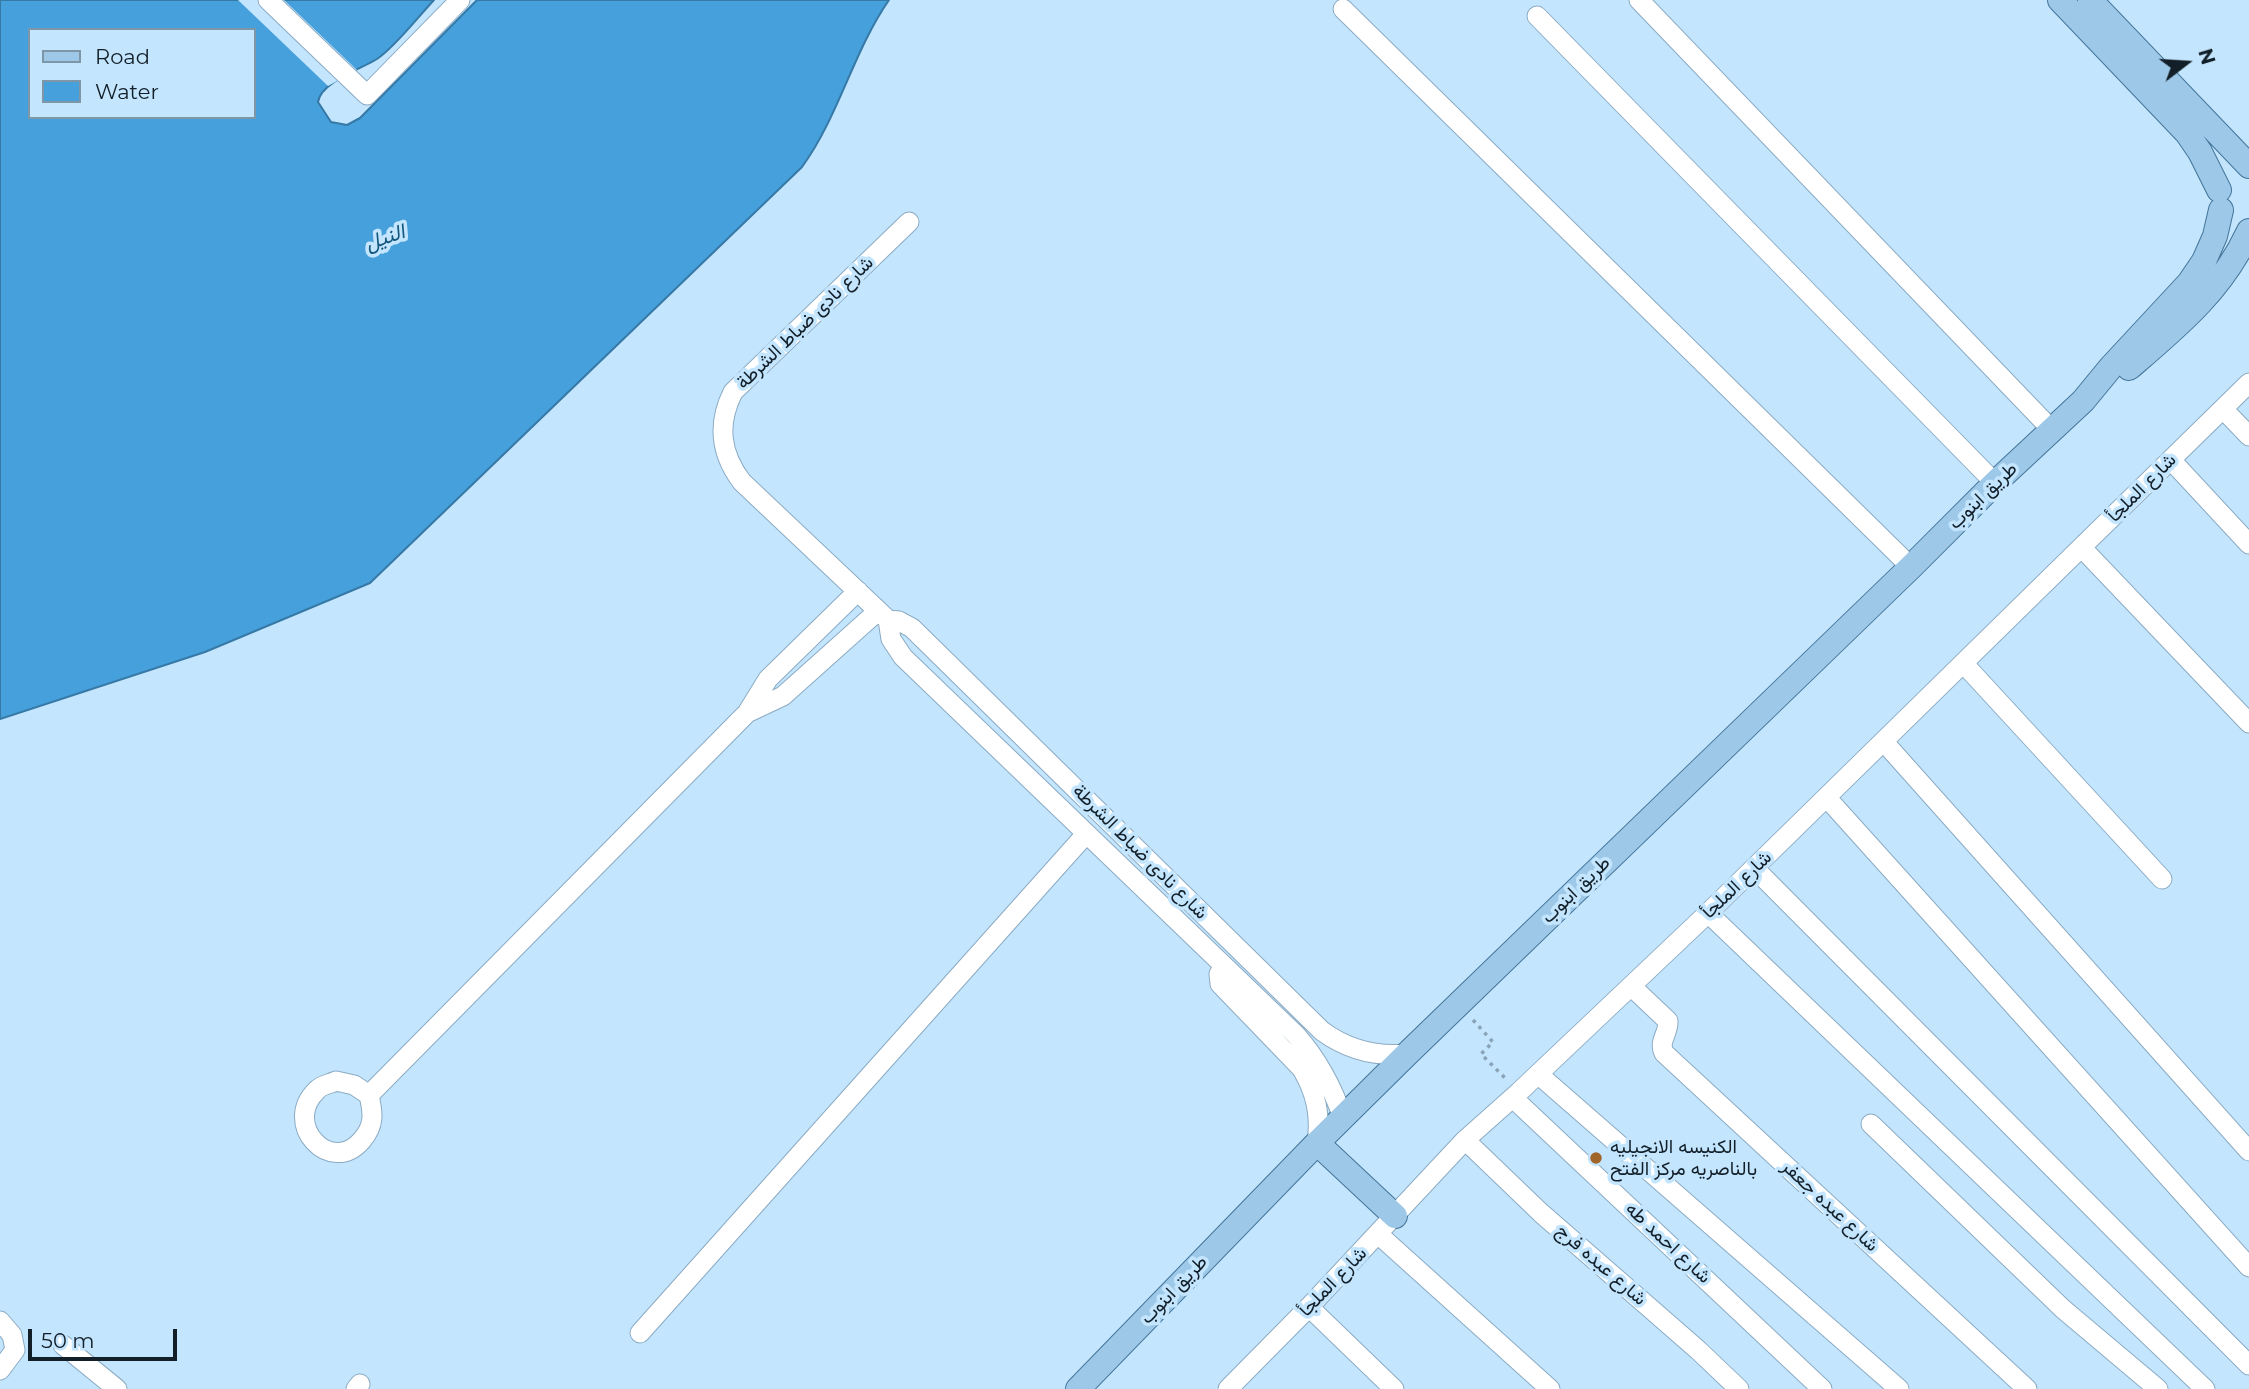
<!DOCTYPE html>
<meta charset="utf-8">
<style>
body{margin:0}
#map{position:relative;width:2249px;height:1389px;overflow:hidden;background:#c4e5fe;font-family:Montserrat,sans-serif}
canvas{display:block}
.legend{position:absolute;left:28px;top:28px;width:228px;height:91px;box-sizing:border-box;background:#c4e5fe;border:2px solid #7d96a8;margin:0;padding:9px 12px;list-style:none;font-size:21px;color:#121f28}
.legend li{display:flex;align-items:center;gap:14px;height:35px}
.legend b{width:35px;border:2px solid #7d96a8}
.north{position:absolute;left:2151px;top:28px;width:70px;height:70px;-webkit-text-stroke:5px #c4e5fe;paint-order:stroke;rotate:73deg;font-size:19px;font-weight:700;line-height:28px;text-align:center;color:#121f28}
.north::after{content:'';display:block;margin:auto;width:24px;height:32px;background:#121f28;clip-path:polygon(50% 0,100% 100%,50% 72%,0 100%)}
.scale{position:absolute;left:28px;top:1329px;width:149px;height:32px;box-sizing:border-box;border:4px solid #121f28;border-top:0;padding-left:9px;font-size:21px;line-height:24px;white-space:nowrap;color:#121f28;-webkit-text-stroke:5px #c4e5fe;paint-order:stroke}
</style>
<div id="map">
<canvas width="2249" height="1389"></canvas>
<ul class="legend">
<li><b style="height:9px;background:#9ec8e7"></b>Road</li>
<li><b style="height:19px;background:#46a0dc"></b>Water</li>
</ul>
<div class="north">N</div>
<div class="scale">50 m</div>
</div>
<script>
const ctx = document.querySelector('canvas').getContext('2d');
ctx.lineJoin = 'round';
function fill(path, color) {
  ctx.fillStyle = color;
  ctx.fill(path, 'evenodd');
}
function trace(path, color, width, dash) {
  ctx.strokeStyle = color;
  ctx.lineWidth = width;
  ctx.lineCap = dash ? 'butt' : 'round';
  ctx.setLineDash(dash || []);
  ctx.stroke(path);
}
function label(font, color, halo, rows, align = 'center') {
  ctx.font = font + ' Montserrat,Vazirmatn,sans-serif';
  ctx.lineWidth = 7;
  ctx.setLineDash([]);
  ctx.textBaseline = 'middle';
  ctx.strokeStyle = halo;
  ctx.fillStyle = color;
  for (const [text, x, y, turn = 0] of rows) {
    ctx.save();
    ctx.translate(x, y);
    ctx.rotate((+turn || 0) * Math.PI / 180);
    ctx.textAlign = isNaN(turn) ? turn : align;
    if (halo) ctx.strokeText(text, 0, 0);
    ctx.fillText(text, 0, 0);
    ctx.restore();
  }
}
const water = new Path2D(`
 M0,0H434C418,17 395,47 377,59C361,69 321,82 318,102L331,122L347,125L360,118L477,0H889C853,52 839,116 802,167L370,583L205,652L0,719ZM30,30H254V117H30Z`);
const pier = new Path2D(`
 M238,0H284L357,70L328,86Z`);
const path = new Path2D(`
 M1473,1020L1493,1042L1481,1054L1505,1078`);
const minor = new Path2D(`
 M268,0L367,95L460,0
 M1639,0L2052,430
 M1343,9L1911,567
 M1537,16L1995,483
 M2223,409L2249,436
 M2171,460L2249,544
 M2082,548L2249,723
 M888,620L742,482C720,453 717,424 733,392L909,222
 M1964,664L2162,879
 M747,713L783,696L878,611
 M1884,742L2249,1151
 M1827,798L2249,1267
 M1754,868L2249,1365
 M1708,913L2205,1389
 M1224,966L1219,974L1220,984L1302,1069C1316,1093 1321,1115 1317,1143
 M1631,986L1668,1021C1669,1033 1658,1041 1664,1053L2027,1389
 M1538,1074L1899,1389
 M336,1081L354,1085L369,1095C373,1113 375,1125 362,1140C331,1177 281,1124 317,1090C321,1085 330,1084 336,1081Z
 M369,1095L747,713L768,679L858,591
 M1513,1098L1822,1389
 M1343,1118C1332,1086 1318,1060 1296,1035L903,657L891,639L888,620L899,621L912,628L1322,1031C1348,1050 1375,1057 1407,1054
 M1871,1124L2063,1309L2158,1389
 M1465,1140L1541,1213L1698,1350L1739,1389
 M1378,1234L1550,1389
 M1309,1307L1394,1389
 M0,1321L12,1335L15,1350L0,1370
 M640,1333L1086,834
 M63,1345L117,1389
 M356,1389L360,1384
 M1228,1389L1309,1307L1465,1140L1519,1092L1708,913L2249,383`);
const major = new Path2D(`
 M2060,0L2187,133L2200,152L2219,190
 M2090,0L2249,166
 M2129,368C2178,326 2222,290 2249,231
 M1317,1143L1395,1216
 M1078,1389L1317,1143L1407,1054L1911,567L1995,483L2083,401L2111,367L2189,283L2204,261L2215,236L2221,210`);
const markers = [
 [1596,1158,7,"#a16429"]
];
const streetNames = [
 ["شارع نادى ضباط الشرطة",805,323,-44],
 ["شارع الملجأ",2142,488,-45],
 ["طريق ابنوب",1983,496,-44],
 ["شارع نادى ضباط الشرطة",1140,852,45],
 ["شارع الملجأ",1737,885,-44],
 ["طريق ابنوب",1576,890,-44],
 ["شارع عبده جعفر",1830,1206,43],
 ["شارع احمد طه",1668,1243,43],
 ["شارع عبده فرج",1601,1265,41],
 ["شارع الملجأ",1333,1282,-46],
 ["طريق ابنوب",1174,1290,-46]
];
const poiNames = [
 ["الكنيسه الانجيليه",1610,1147],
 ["بالناصريه مركز الفتح",1610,1169]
];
const waterNames = [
 ["النيل",385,238,-19]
];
fill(water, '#46a0dc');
trace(water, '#3679a6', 2);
fill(pier, '#c4e5fe');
trace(minor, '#8babc3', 21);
trace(major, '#43759a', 26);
trace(path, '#89a3b7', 3.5, [3.5, 5]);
trace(minor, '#fff', 19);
trace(major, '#9ec8e7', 24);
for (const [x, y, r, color] of markers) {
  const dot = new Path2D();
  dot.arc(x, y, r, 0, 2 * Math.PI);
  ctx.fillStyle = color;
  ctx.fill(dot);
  trace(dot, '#c4e5fe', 2.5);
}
label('19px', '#121f28', '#c4e5fe', streetNames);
label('19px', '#121f28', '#c4e5fe', poiNames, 'left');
label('italic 21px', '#14577f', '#c4e5fe', waterNames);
</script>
